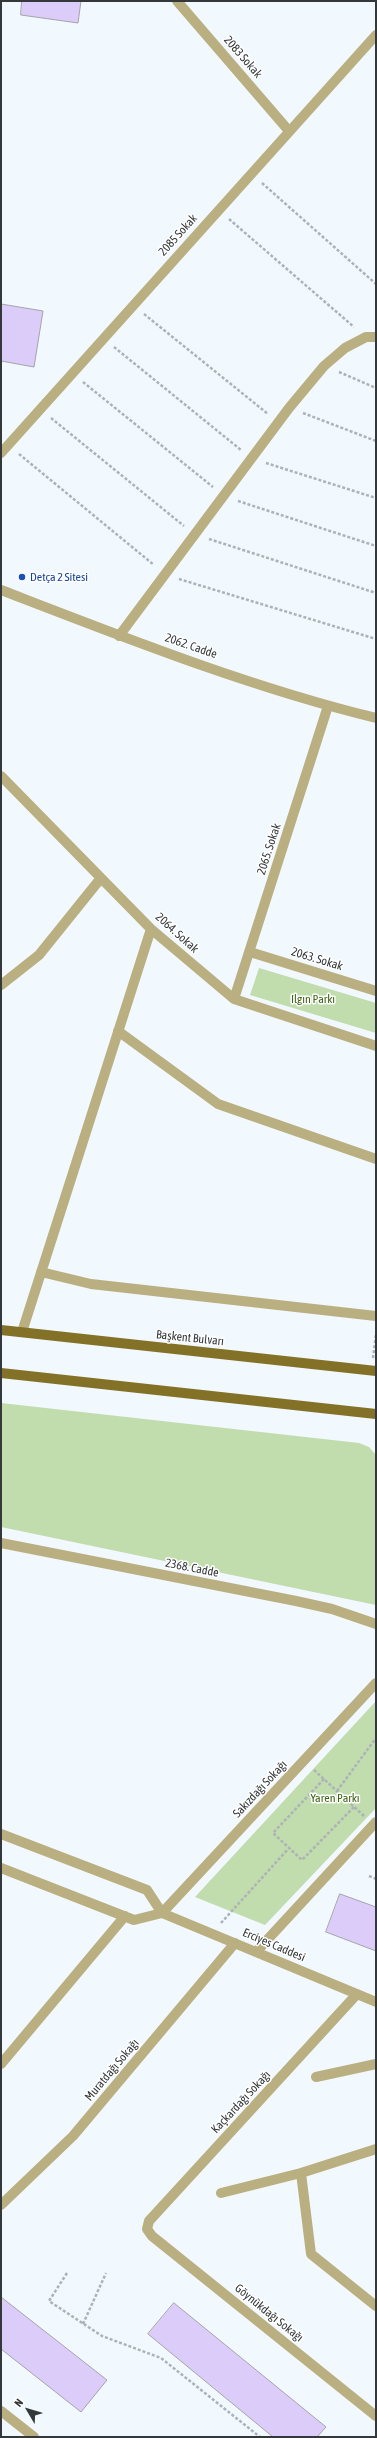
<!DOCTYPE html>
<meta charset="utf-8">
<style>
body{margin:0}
#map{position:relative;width:377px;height:2438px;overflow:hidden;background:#f1f8fe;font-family:"Asap Condensed",sans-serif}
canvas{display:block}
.frame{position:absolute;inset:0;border:2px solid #35383a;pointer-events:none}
.north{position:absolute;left:8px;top:2390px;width:40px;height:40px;-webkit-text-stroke:3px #fff;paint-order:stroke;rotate:308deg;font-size:11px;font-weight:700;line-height:16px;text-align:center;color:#35383a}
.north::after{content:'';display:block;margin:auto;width:14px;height:18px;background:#35383a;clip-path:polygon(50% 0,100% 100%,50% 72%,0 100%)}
</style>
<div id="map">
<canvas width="377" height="2438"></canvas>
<div class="frame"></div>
<div class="north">N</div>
</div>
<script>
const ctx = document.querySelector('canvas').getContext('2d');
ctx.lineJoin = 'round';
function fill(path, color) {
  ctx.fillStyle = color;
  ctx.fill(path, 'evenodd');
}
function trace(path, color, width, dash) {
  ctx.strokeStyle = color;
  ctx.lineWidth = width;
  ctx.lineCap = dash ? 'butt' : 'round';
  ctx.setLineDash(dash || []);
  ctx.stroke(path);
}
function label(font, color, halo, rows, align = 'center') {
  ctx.font = font + ' "Asap Condensed",sans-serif';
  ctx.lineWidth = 3;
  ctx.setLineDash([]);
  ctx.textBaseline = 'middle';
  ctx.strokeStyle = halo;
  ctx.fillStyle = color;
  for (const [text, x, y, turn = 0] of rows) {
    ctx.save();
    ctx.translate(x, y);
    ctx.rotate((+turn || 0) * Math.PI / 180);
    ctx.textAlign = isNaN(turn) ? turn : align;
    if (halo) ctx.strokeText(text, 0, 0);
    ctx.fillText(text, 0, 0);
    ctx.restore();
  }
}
const green = new Path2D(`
 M259,968L376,1003V1033L250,995Z
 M1,1403L359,1443L369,1447L376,1455V1605L1,1527Z
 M376,1701V1808L265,1925L195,1897Z`);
const building = new Path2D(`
 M22,1H81L78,23L21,15Z
 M1,304L43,311L34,367L1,361Z
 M340,1894L376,1907V1951L326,1932Z
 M1,2297L107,2380L81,2412L1,2349Z
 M174,2303L326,2427L317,2437H273L148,2334Z`);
const path = new Path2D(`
 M262,183L376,284
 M229,219L354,327
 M144,314L268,414
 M114,347L241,450
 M339,372L376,388
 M83,382L213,487
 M303,413L376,441
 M51,418L184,526
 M19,454L154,565
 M266,463L376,498
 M238,501L376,546
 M209,539L376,593
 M179,579L376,639
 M373,1358L376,1334
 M314,1770L364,1816
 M324,1779L273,1833L302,1860L354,1807
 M337,1791L376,1738
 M369,1876L376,1879
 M221,1923L289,1848
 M67,2273L49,2301L102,2336L161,2358L260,2437
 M83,2324L106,2273`);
const minor = new Path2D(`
 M177,1L289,131
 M1,453L376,35
 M1,590C123,637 249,687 376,718
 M119,636L289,408L324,366L345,348L366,337H376
 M1,776L151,929L234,999L376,1046
 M250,952L376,991
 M1,985L39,955L101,878
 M234,999L328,706
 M118,1031L218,1104L376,1159
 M41,1272L91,1284L376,1316
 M22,1332L151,929
 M1,1543L296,1601L332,1609L376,1624
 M376,1683L162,1913L376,2002
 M1,1834L147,1890L162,1913L134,1920L1,1868
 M256,1952L376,1822
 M357,1994L149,2221L147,2229L152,2236L376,2416
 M1,2064L125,1916
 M316,2077L376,2064
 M301,2173L311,2254L376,2306
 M221,2193L301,2173L376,2149
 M1,2205L73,2136L235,1943
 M1,2411L34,2437`);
const major = new Path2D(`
 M1,1330L376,1371
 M1,1373L376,1414`);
const markers = [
 [22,577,4,"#1a4fb4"]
];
const streetNames = [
 ["2083 Sokak",243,57,49],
 ["2085 Sokak",178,235,-48],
 ["2062. Cadde",191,646,19],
 ["2065. Sokak",269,849,-72],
 ["2064. Sokak",177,933,42],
 ["2063. Sokak",317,959,17],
 ["Başkent Bulvarı",190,1338,6],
 ["2368. Cadde",192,1568,11],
 ["Sakızdağı Sokağı",260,1789,-47],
 ["Erciyes Caddesi",274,1945,23],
 ["Muratdağı Sokağı",112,2070,-50],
 ["Kaçkardağı Sokağı",241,2102,-47],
 ["Göynükdağı Sokağı",269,2313,39]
];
const transitNames = [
 ["Detça 2 Sitesi",30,577]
];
const parkNames = [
 ["Ilgın Parkı",313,999],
 ["Yaren Parkı",335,1798]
];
fill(green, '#c1dcad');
fill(building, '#dcccf9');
trace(building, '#a5a3aa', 1);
trace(path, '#adb2b7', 2.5, [3, 2]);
trace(minor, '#baaf81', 10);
trace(major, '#837127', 10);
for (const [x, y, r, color] of markers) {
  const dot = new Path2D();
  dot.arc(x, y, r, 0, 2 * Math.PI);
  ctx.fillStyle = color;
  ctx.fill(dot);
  trace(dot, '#fff', 1.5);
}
label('12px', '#35383a', '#fff', streetNames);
label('12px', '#164399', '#fff', transitNames, 'left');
label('12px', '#3f6317', '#fff', parkNames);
</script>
